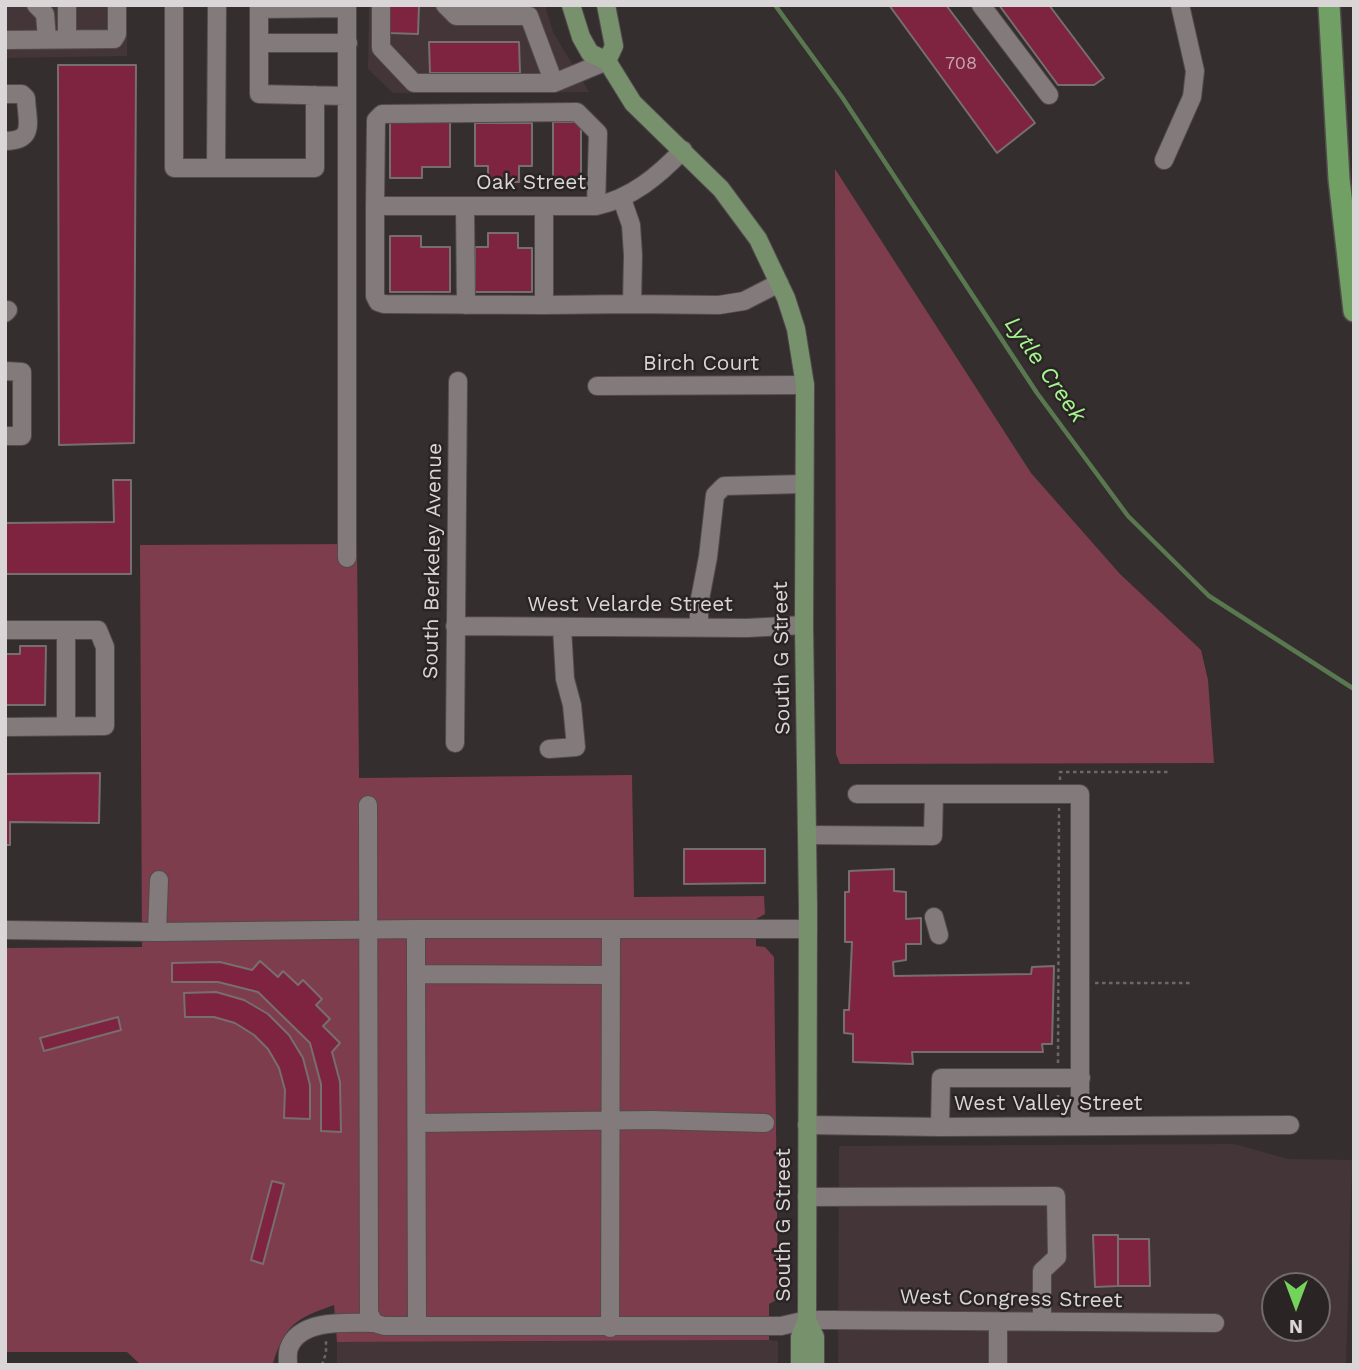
<!DOCTYPE html>
<style>
body{margin:0}
#map{position:relative;width:1359px;height:1370px;overflow:hidden;background:#352e2f;font-family:"Work Sans",sans-serif}
canvas{display:block}
.frame{position:absolute;inset:0;border:7px solid #dad5d6;pointer-events:none}
.north{position:absolute;left:1261px;top:1272px;width:70px;height:70px;box-sizing:border-box;background:#2b2425;border:2px solid #716b6c;border-radius:50%;rotate:180deg;font-size:19px;font-weight:700;line-height:28px;text-align:center;color:#dad5d6}
.north::after{content:'';display:block;margin:auto;width:24px;height:32px;background:#75d25b;clip-path:polygon(50% 0,100% 100%,50% 72%,0 100%)}
</style>
<div id="map">
<canvas width="1359" height="1370"></canvas>
<div class="frame"></div>
<div class="north">N</div>
</div>
<script>
const ctx = document.querySelector('canvas').getContext('2d');
ctx.lineJoin = 'round';
function fill(path, color) {
  ctx.fillStyle = color;
  ctx.fill(path, 'evenodd');
}
function trace(path, color, width, dash) {
  ctx.strokeStyle = color;
  ctx.lineWidth = width;
  ctx.lineCap = dash ? 'butt' : 'round';
  ctx.setLineDash(dash || []);
  ctx.stroke(path);
}
function label(font, color, halo, rows, align = 'center') {
  ctx.font = font + ' "Work Sans",sans-serif';
  ctx.lineWidth = 5;
  ctx.setLineDash([]);
  ctx.textBaseline = 'middle';
  ctx.strokeStyle = halo;
  ctx.fillStyle = color;
  for (const [text, x, y, turn = 0] of rows) {
    ctx.save();
    ctx.translate(x, y);
    ctx.rotate((+turn || 0) * Math.PI / 180);
    ctx.textAlign = isNaN(turn) ? turn : align;
    if (halo) ctx.strokeText(text, 0, 0);
    ctx.fillText(text, 0, 0);
    ctx.restore();
  }
}
const built = new Path2D(`
 M5,5H127V56L5,58Z
 M369,5H545L553,32L589,92L393,93L368,69Z
 M1234,1144L1288,1159L1352,1160L1346,1365H838L839,1146ZM1275,1286H1317V1328H1275Z
 M769,1340L778,1341V1365H337V1342Z`);
const green = new Path2D(`
 M835,169L1031,473L1120,574L1201,650L1208,680L1214,763L840,764L836,754Z
 M357,544L359,778L632,775L634,897L764,896L765,914L756,919V946L765,947L774,957L778,1299L769,1304V1340L337,1342L334,1305C296,1319 286,1323 273,1363L140,1364L127,1352H5V948L142,947L140,545Z`);
const stream = new Path2D(`
 M775,5L842,97L1037,393L1128,516L1209,596L1354,689`);
const building = new Path2D(`
 M389,5H419L418,34L389,33Z
 M889,5H946L1035,123L997,153Z
 M999,5H1049L1104,78L1094,85H1058Z
 M429,42H519L520,73H430Z
 M58,65H136L134,443L59,445Z
 M390,122H450V167H422V178H390Z
 M553,122H581V181H553Z
 M475,123H532V166H519V182H488V166H475Z
 M488,233H518V248H532V292H475V247H488Z
 M390,236H421V247H450V292H390Z
 M113,480H131V574H5V523L114,522Z
 M20,646H46L45,705H5V654H20Z
 M100,773L99,823L10,822V845H5V774Z
 M684,849H765V883L684,884Z
 M894,869V891L906,892V919L921,918V944H906V960L893,962L894,976L1031,974L1032,967L1054,966L1052,1044H1042L1043,1052H912L913,1064L853,1062V1034L844,1033V1010H849L852,942H845V892H849V871Z
 M260,961L278,977L283,971L298,985L303,980L322,999L316,1005L330,1019L323,1026L340,1043L332,1052L340,1082L341,1132L321,1131V1084L310,1043L258,992L218,982H172V963L220,962L252,970Z
 M216,992L244,1000L268,1014L289,1035L303,1058L310,1085V1119L284,1118L285,1090L279,1068L268,1049L254,1035L235,1023L214,1017H185L184,993Z
 M118,1017L121,1030L44,1051L40,1038Z
 M272,1181L284,1184L263,1264L251,1260Z
 M1093,1235H1118V1286L1095,1287Z
 M1118,1239H1149L1150,1286H1118Z`);
const path = new Path2D(`
 M1060,780V772H1171
 M1095,983H1190
 M1058,1063L1059,808
 M1058,1095V1112
 M322,1365L326,1353V1338`);
const minor = new Path2D(`
 M36,5L45,14L47,39
 M174,5V168H216L217,5
 M259,5V94L347,96
 M381,5V48L414,83H554
 M445,5L456,16H529L554,83L607,61
 M981,5L1049,95
 M259,9L347,8
 M67,39V5
 M5,40L114,39L117,34V5
 M259,43H348
 M5,94H22L26,98C27,122 36,141 5,141
 M1164,160L1192,97L1195,71L1180,5
 M216,168H315V95
 M622,199L631,225L633,255L632,304L719,305L744,301L779,283
 M375,206L376,120L382,114L577,112L598,133L596,206
 M465,206L466,305
 M544,207V305L632,304
 M544,305L384,304L378,302L375,296V206H596C632,198 658,176 683,150
 M5,313L8,310
 M5,371L22,372V436H5
 M597,386L805,385
 M347,558V5
 M455,626L747,628L804,625
 M699,627V604L708,557L715,495L724,486L804,484
 M5,630H66V726
 M5,727L105,726V647L98,630H66
 M455,743L458,381
 M549,749L576,747L572,705L565,679L562,628
 M857,794H1080V1126
 M368,805L369,1313L374,1323L384,1326H781L807,1320H831L1215,1323
 M808,835L933,836L934,794
 M934,917L939,935
 M5,930L157,932L416,929H808
 M157,932L159,880
 M416,974V929
 M417,1123L651,1120L765,1123
 M807,1125L940,1127L1290,1125
 M940,1127L941,1078H1081
 M807,1197L1056,1196L1057,1257L1042,1271V1322
 M998,1322V1365
 M417,1326L416,974L611,975
 M610,1328L611,930
 M288,1365C288,1360 287,1353 289,1348C300,1318 349,1323 374,1323`);
const major = new Path2D(`
 M571,5L581,37L590,53L607,61L633,103L721,189L758,239L786,298L796,329L805,385L804,625L808,907L807,1320L800,1337V1365
 M606,5L614,46L607,61
 M807,1320L815,1337V1365`);
const highway = new Path2D(`
 M1329,5L1339,179L1354,311`);
const numberNames = [
 ["708",961,64]
];
const streetNames = [
 ["Oak Street",531,183],
 ["Birch Court",701,364],
 ["South Berkeley Avenue",433,561,-89],
 ["West Velarde Street",630,605],
 ["South G Street",782,658,-91],
 ["West Valley Street",1048,1104],
 ["South G Street",784,1225,-90],
 ["West Congress Street",1011,1299,1]
];
const waterNames = [
 ["Lytle Creek",1045,370,55]
];
fill(built, '#443538');
fill(green, '#7e3d4d');
trace(stream, '#5a7850', 4.5);
fill(building, '#7e2340');
trace(building, '#776e70', 2);
trace(minor, '#524b4c', 20);
trace(major, '#524b4c', 20);
trace(highway, '#524b4c', 24);
trace(path, '#6d6768', 2.5, [3.5, 3.5]);
trace(minor, '#837a7b', 18);
trace(major, '#78916d', 18);
trace(highway, '#70a063', 21);
label('18px', '#c3a8b0', null, numberNames);
label('21px', '#dad5d6', '#2b2425', streetNames);
label('italic 23px', '#a5f690', '#2b2425', waterNames);
</script>
